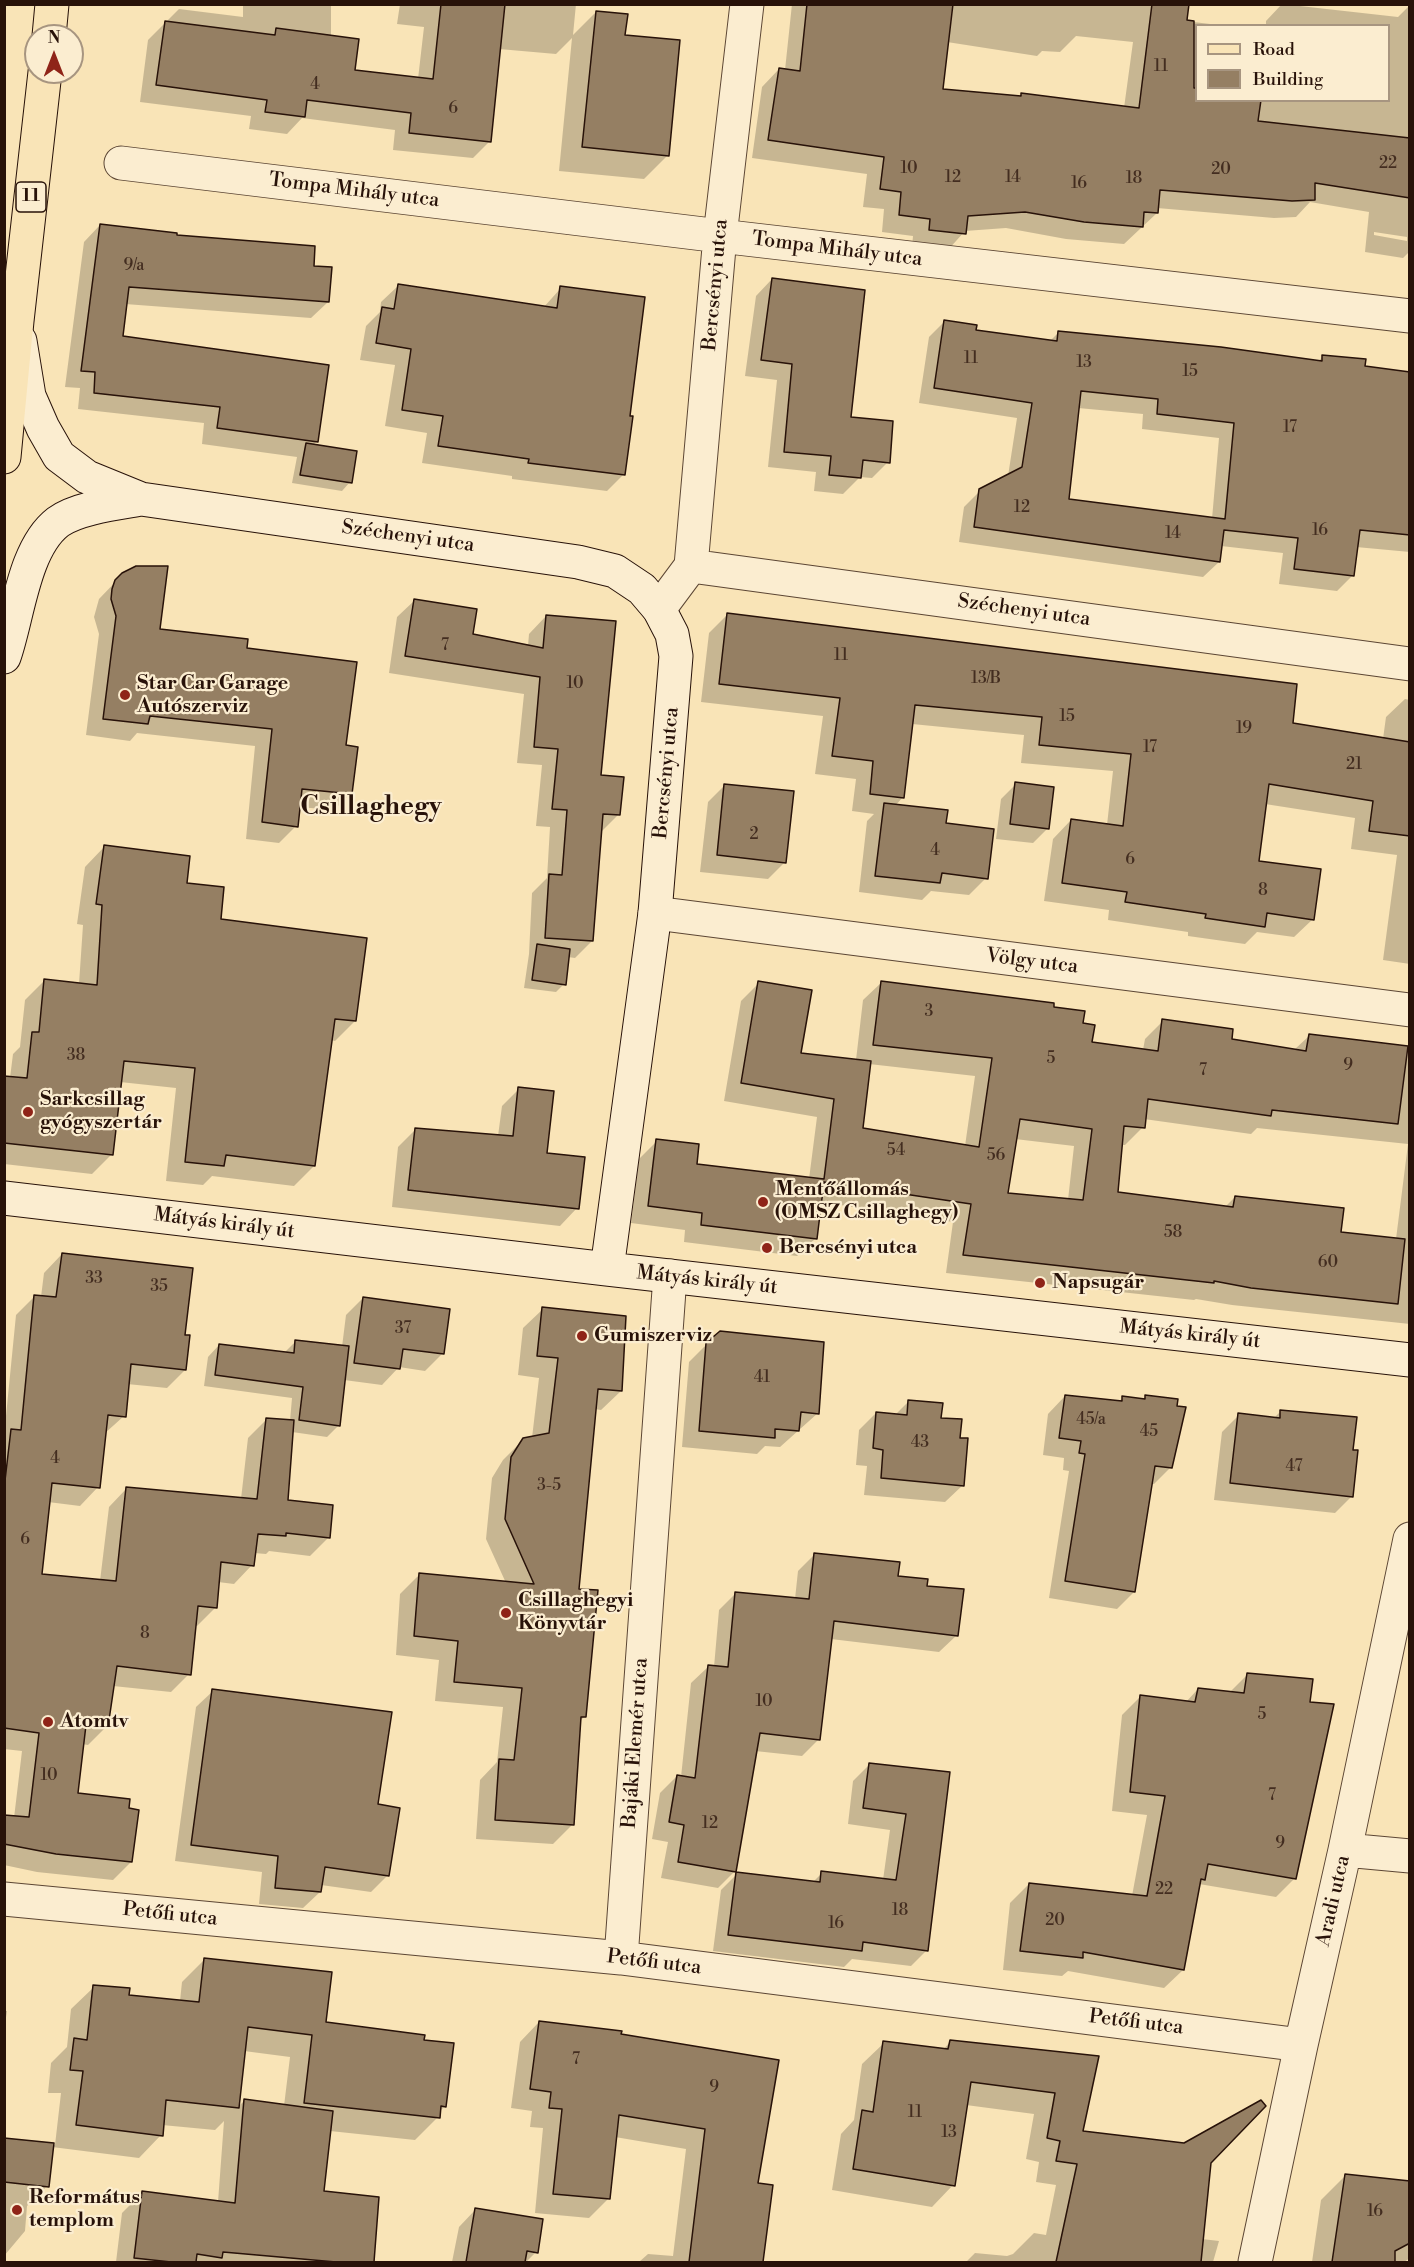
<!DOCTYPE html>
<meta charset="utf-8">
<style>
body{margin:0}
#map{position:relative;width:1414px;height:2267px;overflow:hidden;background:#f9e4b7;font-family:"Libre Bodoni",serif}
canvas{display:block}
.frame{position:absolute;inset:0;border:6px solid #281209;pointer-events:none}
.legend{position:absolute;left:1195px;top:24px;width:195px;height:78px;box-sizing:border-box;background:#fbedd0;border:2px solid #a79580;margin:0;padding:8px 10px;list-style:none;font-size:18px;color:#281209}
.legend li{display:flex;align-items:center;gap:12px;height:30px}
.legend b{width:30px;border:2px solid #a79580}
.north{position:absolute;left:24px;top:24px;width:60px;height:60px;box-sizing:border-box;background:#fbedd0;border:2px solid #a79580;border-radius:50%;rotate:0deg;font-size:16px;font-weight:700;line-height:24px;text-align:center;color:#281209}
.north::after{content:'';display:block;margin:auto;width:21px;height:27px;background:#8f2418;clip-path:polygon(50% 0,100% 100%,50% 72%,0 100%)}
</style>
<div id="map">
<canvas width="1414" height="2267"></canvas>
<div class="frame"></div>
<ul class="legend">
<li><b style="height:8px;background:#f9e4b7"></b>Road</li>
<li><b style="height:16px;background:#957f63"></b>Building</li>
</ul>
<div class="north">N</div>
</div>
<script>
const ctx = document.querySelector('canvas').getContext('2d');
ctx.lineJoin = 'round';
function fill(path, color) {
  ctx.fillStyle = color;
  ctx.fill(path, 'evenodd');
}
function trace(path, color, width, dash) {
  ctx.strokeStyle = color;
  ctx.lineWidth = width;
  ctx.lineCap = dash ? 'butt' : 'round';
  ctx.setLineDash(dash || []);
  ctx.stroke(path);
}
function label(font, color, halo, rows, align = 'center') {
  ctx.font = font + ' "Libre Bodoni",serif';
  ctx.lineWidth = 4.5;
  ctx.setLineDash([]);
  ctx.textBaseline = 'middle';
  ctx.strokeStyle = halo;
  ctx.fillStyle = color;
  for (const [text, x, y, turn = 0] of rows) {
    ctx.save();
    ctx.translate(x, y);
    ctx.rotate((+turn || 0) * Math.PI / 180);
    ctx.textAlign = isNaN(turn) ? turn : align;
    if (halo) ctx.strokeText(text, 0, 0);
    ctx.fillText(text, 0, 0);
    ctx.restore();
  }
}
const shadow = new Path2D(`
 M243,4H331V37L354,71L418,79L424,27L397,24L400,4H576L573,35L596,12L624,37L668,155L644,179L559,171L572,38L556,54L499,49L490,141L473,158L393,150L395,130L302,118L287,134L249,129L251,116L140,102L148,40L179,9L243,17Z
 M792,4H1188L1185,21L1227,26H1196V100H1388V26H1266V21L1282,4L1398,17L1410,5V251L1403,258L1365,252L1369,212L1310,202L1296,217L1274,218L1157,208V213L1124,244L1066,239L1006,228L965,231L947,251L912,247L913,236L882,232L884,209L863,207L867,174L752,158L762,87L779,69L785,70ZM1076,36L1133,42L1124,108L1022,95L1019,98L941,90L947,42L1037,56L1042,51L1060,52ZM1374,232L1407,237V241L1374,235Z
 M100,225L176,237L312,267L328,302L311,318L125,304L122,337L317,441L313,445L350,482L342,491L292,483L297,457L202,444L204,423L78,409L80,388L65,387L84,242Z
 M772,279L849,418L888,462L872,478L860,477L843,494L814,491L816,472L768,467L777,380L745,376L756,296Z
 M399,285L543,308L561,288L628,417L624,474L607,491L512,479V476L422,463L427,433L385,426L395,365L360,360L366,326L380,312L381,302Z
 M945,321L974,332L1049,342L1058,333L1318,362L1323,356L1363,368L1410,373V552L1356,547L1352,576L1337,591L1279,584L1283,553L1221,546L1219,562L1203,577L959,542L964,507L980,491L1008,476L1017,418L919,403L929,337ZM1078,408L1143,414L1142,429L1219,438L1212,519L1068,500Z
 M123,574L158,631L345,747L351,793L334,810L299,807L296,826L279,843L246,839L255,746L137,733L130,741L86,735L99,634L94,617L99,599Z
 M415,600L472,635L528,646L529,634L546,616L599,777L618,815L601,832L592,941L575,958L568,957L564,984L556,992L524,988L529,954L532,893L547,878L550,827L536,826L542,765L517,763L524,694L389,673L397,617Z
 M727,615L1291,724L1383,739L1386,717L1405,699L1410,700V964L1383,960L1397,855L1351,849L1355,818L1265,804L1258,862L1313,919L1294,937L1257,932L1245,944L1188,936V932L1108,920L1109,910L1044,901L1053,839L1071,820L1107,825L1113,771L1021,763L1024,735L912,724L903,797L895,806L945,824L986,878L969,895L931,891L922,900L859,892L867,821L874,814L852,811L856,779L815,774L823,716L701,702L709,633Z
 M1016,784L1048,828L1033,843L996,839L1001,799Z
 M725,785L785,862L768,879L700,872L708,802Z
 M105,846L186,885L219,920L355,1021L335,1041L331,1040L314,1166L294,1186L212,1176L203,1185L166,1181L176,1088L120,1082L112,1154L92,1174L4,1164V1077L10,1078L13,1054L20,1047L25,1000L45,980L79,984L83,925L77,924L85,867Z
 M882,982L1052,1008L1081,1025L1091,1043L1143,1050L1145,1039L1163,1021L1230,1040L1294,1050L1309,1036L1410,1051V1324L1232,1305L1196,1299L1194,1300L946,1273L953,1222L820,1202L816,1238L797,1256L684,1242L685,1230L631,1223L639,1159L657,1141L695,1165L809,1179L817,1117L724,1101L741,1001L759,983L799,1054L856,1060L863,1000ZM869,1064L975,1076L965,1146L861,1129ZM1144,1119L1251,1134L1257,1128L1408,1144L1396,1239L1340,1233L1235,1197L1225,1207L1116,1194L1121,1145H1125L1143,1127ZM1015,1139L1074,1146L1068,1200L1006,1194Z
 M519,1089L546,1154L577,1208L560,1226L392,1207L398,1147L415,1130L498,1136L502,1106Z
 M62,1254L184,1336L185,1370L167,1388L127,1384L124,1416L104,1434L98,1487L80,1506L48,1502L40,1576L100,1581L109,1507L127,1488L241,1499L248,1438L267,1419L290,1421L292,1398L204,1386L208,1357L219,1345L284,1353L296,1341L342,1347L346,1315L363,1298L442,1354L425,1371L399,1367L382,1385L344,1380L339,1425L327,1437L292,1432L287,1502L329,1537L310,1556L269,1551L266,1554L254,1553L252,1565L234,1584L218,1582L216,1607L197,1626L195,1625L189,1674L171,1692L113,1686L107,1726L88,1745L82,1744L77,1794L127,1810L131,1862L113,1880L37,1872L4,1865V1817L14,1818L22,1751L4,1749V1436L16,1315L35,1296L41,1297L44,1273Z
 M543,1309L621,1391L601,1410L595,1409L578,1590L584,1717L580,1721L572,1825L553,1844L476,1839L480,1780L497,1762L503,1707L435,1701L439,1660L396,1655L400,1594L420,1574L506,1583L486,1539L492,1478L503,1460L523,1440L532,1438L539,1378L518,1375L523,1328Z
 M707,1344L818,1413L780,1447L765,1446L757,1454L682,1447L689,1362Z
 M1065,1396L1118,1402L1123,1398L1142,1400L1146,1396L1171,1467L1154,1484H1151L1134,1592L1117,1609L1049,1598L1069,1471L1063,1470L1064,1458L1043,1455L1048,1414Z
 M909,1401L940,1419L959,1439L963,1485L945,1502L864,1495L867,1466L856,1465L859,1430L876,1413L895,1415Z
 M1281,1411L1352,1496L1335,1513L1214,1500L1222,1432L1239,1415L1273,1419Z
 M815,1554L896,1577L925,1588L957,1635L939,1652L831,1639L819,1739L802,1756L755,1751L735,1871L718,1888L661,1878L668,1842L652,1839L660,1793L677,1776L681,1777L691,1683L709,1666L714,1667L719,1610L736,1593L795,1599L798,1571Z
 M1247,1675L1295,1878L1276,1897L1199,1884L1183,1970L1164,1988L1068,1971L1062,1976L1003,1970L1010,1903L1029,1884L1132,1896L1147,1815L1112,1811L1122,1715L1141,1696L1186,1702L1198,1689L1229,1693Z
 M213,1691L376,1805L387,1876L371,1892L321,1885L320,1892L303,1908L259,1904L262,1872L175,1861L196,1707Z
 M870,1764L948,1773L927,1950L911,1966L852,1959L844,1967L713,1951L721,1890L737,1874L812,1883L822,1873L883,1880L890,1830L848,1824L853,1781Z
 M205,1959L325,2023L423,2041L445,2106L439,2112L438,2117L415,2140L330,2131L322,2193L378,2198L372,2262H116L122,2213L142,2193L218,2202L224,2121L215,2130L162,2125L161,2135L139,2158L52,2147L47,2186L27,2206L25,2231L4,2256V2140L55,2145L61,2093H48L51,2063L67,2047L71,2009L94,1987L127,1996L180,2001L182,1982ZM244,2051L290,2057L284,2106L244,2101L238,2107Z
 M4,2011H7L4,2031Z
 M539,2022L620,2035L756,2184L748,2262H639L648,2254L673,2256L686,2149L615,2137L608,2199L589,2218L535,2213L543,2128L530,2127L532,2111L511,2108L520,2042Z
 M950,2042L1097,2057L1081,2132L1210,2163L1202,2239L1219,2241L1213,2262H966L975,2253L1007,2256L1013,2254L1034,2233L1046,2235L1056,2185L1036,2182L1039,2162L1026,2159L1034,2114L966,2105L953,2185L932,2207L832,2190L841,2134L854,2120L862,2064L884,2043L943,2050Z
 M1346,2175L1410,2182V2258L1404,2262H1312L1321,2200Z
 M476,2209L536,2252L526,2262H452L459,2227Z`);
const building = new Path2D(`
 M441,4H505L491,142L409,133L411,113L307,100L305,117L265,112L267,100L156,85L165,21L275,35L276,28L359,39L355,70L433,79Z
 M807,4H953L943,89L1021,96V93L1139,108L1152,4H1189L1187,20L1194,21V88H1197V100H1261L1258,121L1410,138V198L1315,183V200L1292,201L1160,190L1158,213L1144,212L1143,227L1084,222L1025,212L968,216L966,234L929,230L930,219L899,215L901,192L880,189L884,157L768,140L779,68L800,71Z
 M596,11L628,14L625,35L680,40L669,156L582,147Z
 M100,224L177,233V235L315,246L314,266L332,267L329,302L129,287L123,336L329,365L318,442L217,428L220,407L94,393L95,372L81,371Z
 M772,278L865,290L851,417L893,421L890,463L863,460L861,478L829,475L831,456L784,452L792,364L761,360Z
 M398,284L557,308L560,286L645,297L630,416H633L625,475L528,463L529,459L438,446L443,416L402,410L411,349L376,343L382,307L394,309Z
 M944,320L977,325L976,330L1057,341L1058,331L1221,347L1322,361V355L1366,359L1365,366L1410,372V535L1360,530L1354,576L1294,569L1298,538L1224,530L1220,562L974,527L979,489L1022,467L1032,403L934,388ZM1081,391L1158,399L1157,414L1234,423L1225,519L1069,499Z
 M306,443L357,451L352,483L300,475Z
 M136,566H168L160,629L248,639L247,648L357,662L346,745L358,747L352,794L302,789L298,827L262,822L272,729L150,716L148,724L103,719L116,616L111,599L112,589L115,580L122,573Z
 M414,599L477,609L473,634L543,648L546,615L616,621L601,775L624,777L620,815L603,814L593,941L545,938L549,874L562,875L567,810L552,809L558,749L534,747L540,677L405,656Z
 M727,613L1297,684L1293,723L1410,742V836L1369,831L1373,801L1269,784L1259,861L1321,869L1314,920L1267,913L1265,927L1205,918L1206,914L1125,902L1127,892L1062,883L1071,819L1123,826L1131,754L1039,745L1042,717L915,705L904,798L870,794L873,761L832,756L840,698L719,684Z
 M1015,782L1054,787L1049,829L1010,824Z
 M724,784L794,791L786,863L717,855Z
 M884,803L948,810L946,823L994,829L988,879L942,873L940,883L875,876Z
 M104,845L190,856L187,883L224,887L221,919L367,938L356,1021L335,1019L315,1166L226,1155L224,1166L185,1162L195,1068L124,1061L113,1155L4,1143V1076L27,1078L32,1032H39L44,979L97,985L102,905L96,904Z
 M537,944L570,949L566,985L532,980Z
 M758,981L812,990L801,1053L871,1061L863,1128L979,1147L992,1058L873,1045L881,981L1054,1003V1007L1085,1011L1083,1023L1095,1025L1092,1042L1158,1051L1162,1019L1233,1029L1232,1039L1306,1051L1309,1034L1408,1046L1398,1124L1272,1110L1271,1116L1148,1099L1145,1128L1124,1126L1118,1192L1233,1207L1235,1196L1344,1208L1341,1232L1405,1239L1398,1304L1251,1288L1214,1281V1283L963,1255L971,1204L824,1182L817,1239L701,1225L702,1213L648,1206L656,1139L699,1144L697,1164L824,1179L834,1099L741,1083ZM1020,1119L1092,1129L1083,1200L1008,1193Z
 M518,1087L554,1091L547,1153L585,1157L579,1209L408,1190L415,1128L513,1136Z
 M62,1253L193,1268L185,1335H190L186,1370L131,1364L126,1417L108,1415L100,1488L52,1483L42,1574L116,1581L126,1487L257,1499L266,1418L294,1420L288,1500L333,1505L330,1538L286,1533V1536L258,1534L254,1566L221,1562L217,1608L198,1606L191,1675L117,1666L108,1727L86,1725L78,1793L130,1799L129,1808L139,1810L132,1862L56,1854L4,1844V1815L29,1817L39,1733L4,1728V1489L11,1429L21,1430L34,1295L56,1297Z
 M363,1297L450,1309L444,1354L403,1349L400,1369L354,1363Z
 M542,1307L626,1316L622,1391L598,1389L579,1589L598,1590L586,1717H581L574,1825L495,1820L499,1759L514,1760L522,1688L454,1682L458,1641L414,1636L419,1573L534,1584L505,1519L511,1457L523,1438L549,1433L558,1358L537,1356Z
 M720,1331L824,1342L819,1414L801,1412L799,1431L775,1429V1438L699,1431L706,1343Z
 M295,1340L349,1346L340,1426L299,1420L303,1387L215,1375L219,1344L294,1353Z
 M1065,1395L1122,1401V1396L1145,1399V1395L1178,1399L1177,1406L1186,1407L1172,1468L1155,1466L1135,1592L1065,1581L1085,1454L1079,1453L1081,1441L1059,1438Z
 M908,1400L943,1403L941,1418L962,1419L960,1438H968L964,1486L881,1478L883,1450L873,1448L876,1412L907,1415Z
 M1280,1410L1357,1417L1353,1450H1358L1353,1497L1230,1483L1238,1413L1280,1418Z
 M814,1553L900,1562L898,1576L928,1579L927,1586L964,1589L958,1636L834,1621L820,1740L760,1733L736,1872L678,1862L684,1825L669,1822L677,1775L695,1778L708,1665L728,1667L735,1592L809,1599Z
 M1247,1673L1313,1679L1310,1702L1334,1704L1296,1879L1208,1864L1205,1880L1201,1879L1184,1970L1083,1952V1958L1020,1951L1029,1883L1147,1896L1165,1796L1130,1792L1140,1695L1195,1702L1198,1688L1244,1693Z
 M212,1689L392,1712L378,1804L400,1808L389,1876L325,1867L321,1892L275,1888L278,1856L191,1845Z
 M869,1763L950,1772L928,1951L863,1942L862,1951L728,1935L736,1872L820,1882L821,1871L896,1880L906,1814L863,1808Z
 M204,1958L332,1972L326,2022L425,2035L424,2040L454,2043L446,2107L441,2106L440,2118L304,2103L312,2035L248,2027L239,2108L166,2100L163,2136L76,2125L83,2071L70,2070L74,2038L87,2040L93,1985L130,1988L129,1995L199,2002Z
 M539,2021L622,2031L621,2034L779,2060L758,2183L773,2185L763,2262H689L705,2129L619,2115L610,2199L553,2194L562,2109L549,2108L551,2092L530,2089Z
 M950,2040L1099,2056L1083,2131L1184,2143L1261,2100L1266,2106L1211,2163L1201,2262H1056L1077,2164L1056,2161L1060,2141L1047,2138L1055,2093L971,2082L955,2186L853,2169L862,2110L873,2112L883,2041L948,2049Z
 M244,2099L333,2111L324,2191L379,2197L374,2262H336L223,2252L222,2258L197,2254L196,2262H171L134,2258L142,2191L235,2203Z
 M4,2138L54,2143L49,2187L4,2182Z
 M1345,2174L1410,2181V2243L1395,2251V2262H1332Z
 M475,2208L543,2219L538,2253L527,2251L525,2262H466Z`);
const street = new Path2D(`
 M121,163L720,236L1410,316
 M691,566L720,236L747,4
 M659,609L691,566L1410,664
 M655,913L1410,1010
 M1345,1850L1410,1856
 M4,1899L621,1958L1301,2045
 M621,1958L670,1276
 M1255,2262L1301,2045L1345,1850L1410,1539`);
const secondary = new Path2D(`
 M20,341L29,396L43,428L59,456L87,477L141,499L578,562L615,571L642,589L659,609L672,634L676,656L655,913L607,1269
 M4,657C18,618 23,549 58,522C77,508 118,503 141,499
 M4,1198L607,1269L1410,1360`);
const primary = new Path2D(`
 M49,36L52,4
 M4,457L17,321L45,72`);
const markers = [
 [125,695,6,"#8f2418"],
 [28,1112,6,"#8f2418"],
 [763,1202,6,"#8f2418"],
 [767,1248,6,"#8f2418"],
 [1040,1283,6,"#8f2418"],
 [582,1336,6,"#8f2418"],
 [506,1613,6,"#8f2418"],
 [48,1722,6,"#8f2418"],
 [17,2210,6,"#8f2418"]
];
const numberNames = [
 ["11",1161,67],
 ["4",315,85],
 ["6",453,109],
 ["22",1388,164],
 ["10",909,169],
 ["20",1221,170],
 ["12",953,178],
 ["14",1013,178],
 ["18",1134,179],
 ["16",1079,184],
 ["9/a",134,266],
 ["11",971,359],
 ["13",1084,363],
 ["15",1190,372],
 ["17",1290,428],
 ["12",1022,508],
 ["16",1320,531],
 ["14",1173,534],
 ["7",445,646],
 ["11",841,656],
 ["13/B",986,679],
 ["10",575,684],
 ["15",1067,717],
 ["19",1244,729],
 ["17",1150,748],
 ["21",1354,765],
 ["2",754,835],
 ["4",935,851],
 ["6",1130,860],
 ["8",1263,891],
 ["3",929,1012],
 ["38",76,1056],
 ["5",1051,1059],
 ["9",1348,1066],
 ["7",1203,1071],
 ["54",896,1151],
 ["56",996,1156],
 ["58",1173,1233],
 ["60",1328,1263],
 ["33",94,1279],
 ["35",159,1287],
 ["37",403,1329],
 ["41",762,1378],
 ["45/a",1091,1420],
 ["45",1149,1432],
 ["43",920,1443],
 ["4",55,1459],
 ["47",1294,1467],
 ["3-5",549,1486],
 ["6",25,1540],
 ["8",145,1634],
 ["10",764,1702],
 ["5",1262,1715],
 ["10",49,1776],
 ["7",1272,1796],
 ["12",710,1824],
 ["9",1280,1844],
 ["22",1164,1890],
 ["18",900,1911],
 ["20",1055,1921],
 ["16",836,1924],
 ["7",576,2060],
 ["9",714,2088],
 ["11",915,2113],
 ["13",949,2133],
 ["16",1375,2212]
];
const shields = [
 [31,197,30]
];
const shieldNames = [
 ["11",31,197]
];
const streetNames = [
 ["Tompa Mihály utca",354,191,7],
 ["Tompa Mihály utca",837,250,7],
 ["Bercsényi utca",716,285,-85],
 ["Széchenyi utca",408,537,8],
 ["Széchenyi utca",1024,611,8],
 ["Bercsényi utca",667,773,-85],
 ["Völgy utca",1032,962,7],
 ["Mátyás király út",224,1224,7],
 ["Mátyás király út",707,1281,6],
 ["Mátyás király út",1190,1335,6],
 ["Bajáki Elemér utca",636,1743,-86],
 ["Aradi utca",1334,1901,-77],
 ["Petőfi utca",170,1915,6],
 ["Petőfi utca",654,1963,7],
 ["Petőfi utca",1136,2023,7]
];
const poiNames = [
 ["Star Car Garage",137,684],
 ["Autószerviz",137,707],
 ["Sarkcsillag",40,1100],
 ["gyógyszertár",40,1123],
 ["Mentőállomás",775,1190],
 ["(OMSZ Csillaghegy)",775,1213],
 ["Bercsényi utca",779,1248],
 ["Napsugár",1052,1283],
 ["Gumiszerviz",594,1336],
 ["Csillaghegyi",518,1601],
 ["Könyvtár",518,1624],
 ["Atomtv",60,1722],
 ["Református",29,2198],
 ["templom",29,2221]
];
const districtNames = [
 ["Csillaghegy",371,808]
];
fill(shadow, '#0003');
fill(building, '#957f63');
trace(building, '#281209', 1.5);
trace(street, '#5c4634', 35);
trace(secondary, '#281209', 35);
trace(primary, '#281209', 35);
trace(street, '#fbedd0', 33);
trace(secondary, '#fbedd0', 33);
trace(primary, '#f9e4b7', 33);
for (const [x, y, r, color] of markers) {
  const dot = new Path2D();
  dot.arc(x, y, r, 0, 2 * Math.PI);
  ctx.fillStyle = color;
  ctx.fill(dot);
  trace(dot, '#fbedd0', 2);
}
label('16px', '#432d20', null, numberNames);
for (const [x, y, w] of shields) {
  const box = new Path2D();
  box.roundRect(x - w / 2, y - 15, w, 30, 4.5);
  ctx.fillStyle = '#fbedd0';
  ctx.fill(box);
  trace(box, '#281209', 1.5);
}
label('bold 18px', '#281209', null, shieldNames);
label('20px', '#281209', '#fbedd0', streetNames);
label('bold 20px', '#281209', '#fbedd0', poiNames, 'left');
label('bold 26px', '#281209', '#fbedd0', districtNames);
</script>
